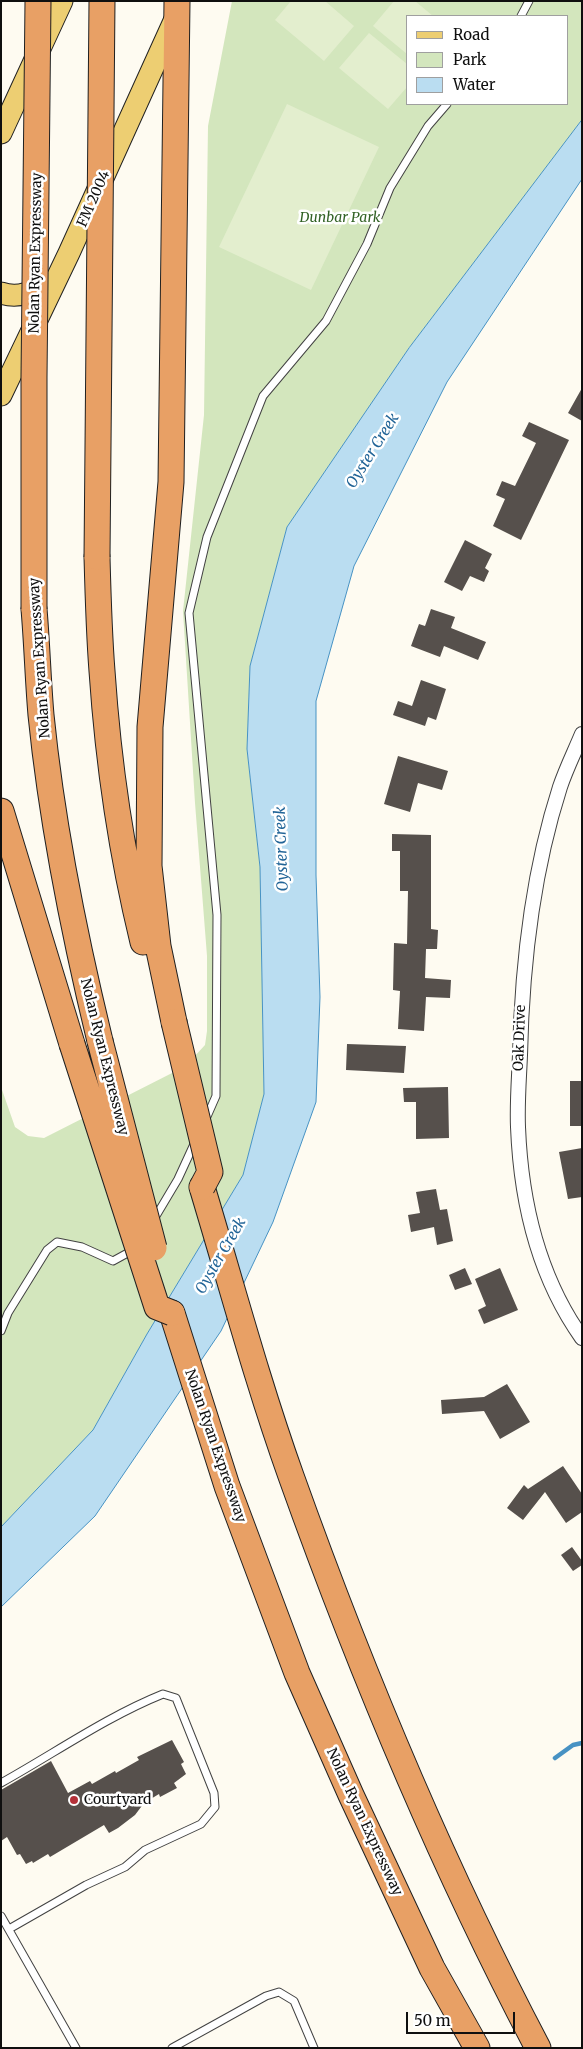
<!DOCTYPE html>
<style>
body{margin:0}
#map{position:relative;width:583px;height:2049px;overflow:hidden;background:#fefbf1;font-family:Merriweather,serif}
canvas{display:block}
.frame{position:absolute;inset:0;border:2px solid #0f0f0f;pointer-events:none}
.legend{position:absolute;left:406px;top:15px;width:162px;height:90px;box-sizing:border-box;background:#fff;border:1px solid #9f9f9f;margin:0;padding:6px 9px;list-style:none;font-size:15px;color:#0f0f0f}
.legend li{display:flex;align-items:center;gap:10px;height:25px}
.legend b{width:25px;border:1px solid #9f9f9f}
.scale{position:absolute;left:406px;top:2012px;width:109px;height:22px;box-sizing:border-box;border:2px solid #0f0f0f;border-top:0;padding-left:6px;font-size:15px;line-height:18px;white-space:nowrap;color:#0f0f0f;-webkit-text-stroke:4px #fff;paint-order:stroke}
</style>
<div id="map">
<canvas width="583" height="2049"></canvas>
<div class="frame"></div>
<ul class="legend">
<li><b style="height:6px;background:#edce72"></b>Road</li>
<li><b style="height:14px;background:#d3e6bd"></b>Park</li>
<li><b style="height:14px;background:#baddf1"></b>Water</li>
</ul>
<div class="scale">50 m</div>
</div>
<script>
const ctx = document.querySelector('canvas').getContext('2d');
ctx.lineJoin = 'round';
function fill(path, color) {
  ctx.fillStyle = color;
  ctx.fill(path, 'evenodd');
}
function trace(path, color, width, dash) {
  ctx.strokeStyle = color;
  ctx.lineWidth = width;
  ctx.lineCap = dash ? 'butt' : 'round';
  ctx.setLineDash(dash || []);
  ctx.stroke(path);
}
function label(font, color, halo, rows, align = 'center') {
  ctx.font = font + ' Merriweather,serif';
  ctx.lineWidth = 5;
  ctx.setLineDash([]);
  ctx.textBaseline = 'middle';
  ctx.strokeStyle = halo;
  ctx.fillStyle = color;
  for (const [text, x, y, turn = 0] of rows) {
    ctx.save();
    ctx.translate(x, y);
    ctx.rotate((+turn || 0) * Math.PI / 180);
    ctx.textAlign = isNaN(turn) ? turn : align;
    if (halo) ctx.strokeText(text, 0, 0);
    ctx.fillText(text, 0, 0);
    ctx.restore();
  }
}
const green = new Path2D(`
 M232,1H582V120L409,348L287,527L250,666L247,749L260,867L264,1094L243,1175L147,1334L93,1430L1,1527V1087L15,1127L28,1136L44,1138L176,1071L193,1058L205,1045L207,1031V956L195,803L183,611L204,415L208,126ZM407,16H567V104H407Z`);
const pitch = new Path2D(`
 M291,1H325L354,26L324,61L275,20Z
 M394,1H415L433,16H407V54L373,26Z
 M369,33L407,64V87L388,109L339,68Z
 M287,104L379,147L311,290L219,247Z`);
const water = new Path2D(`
 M582,120V179L447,382L354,566L316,701V875L320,997L316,1102L273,1222L221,1331L95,1516L1,1607V1527L93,1430L147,1334L243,1175L264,1094L260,867L247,749L250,666L287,527L409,348Z`);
const stream = new Path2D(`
 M555,1758L573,1745L582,1743`);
const building = new Path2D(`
 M582,388V421L568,413Z
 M529,422L569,440L521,540L493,526L505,499L496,495L502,481L515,486L536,443L522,436Z
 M465,540L492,554L485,568L489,571L484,582L470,576L462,591L444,582Z
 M431,609L455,617L451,628L486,642L478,660L444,646L440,657L411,646L419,624L425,626Z
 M421,680L446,689L436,720L428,717L425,726L393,715L398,701L412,706Z
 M398,756L448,771L442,790L418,783L410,812L384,804Z
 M392,834L431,835V929L438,930L437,949H426L425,978L451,980L450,998L426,997L424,1031L398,1029L400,991L393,990L394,943L407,944L408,891H400V851H392Z
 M347,1044L406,1046L404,1073L346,1070Z
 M570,1081H582V1126H570Z
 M448,1087L449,1138L416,1139V1102H404L403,1088Z
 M582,1148V1197L568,1199L559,1152Z
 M436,1189L440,1210L447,1209L453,1241L437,1245L434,1227L411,1232L408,1215L420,1213L416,1192Z
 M465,1268L472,1284L455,1290L449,1275Z
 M500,1268L518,1310L484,1324L478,1310L486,1306L475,1279Z
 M507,1384L530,1422L500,1439L484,1411L442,1414L441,1400L484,1397Z
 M563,1466L582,1494V1512L566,1523L545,1492L523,1520L507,1508L524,1485L528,1489Z
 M572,1547L582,1561V1565L573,1571L561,1555Z
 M172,1740L184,1762L181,1764L186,1774L174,1783L177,1788L160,1797L159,1794L144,1803L135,1815L118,1828L109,1833L104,1825L50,1857L48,1854L33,1863L32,1861L26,1864L20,1854L17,1855L7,1837L1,1841V1790L51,1761L68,1793L90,1781L92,1784L115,1771L116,1773L139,1760L137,1757Z`);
const lane = new Path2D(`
 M521,16L529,1
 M205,1121L216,1096L217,915L189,613L207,537L263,396L326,321L367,244L390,188L428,126L447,104
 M153,1221L178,1179L195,1142
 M1,1331L8,1313L47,1250L57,1242L82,1247L113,1261L133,1250
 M1,1783C55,1753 106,1717 163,1694L176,1698L214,1793L215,1807L201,1824L145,1850L125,1867L86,1885L9,1929
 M1,1916L76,2048
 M172,2048L266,1996L279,1992L294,2001L314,2048`);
const street = new Path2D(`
 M582,734C575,751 566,769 560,787C532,874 522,964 520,1055C519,1079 517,1103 518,1127C521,1202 538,1276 582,1338`);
const primary = new Path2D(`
 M1,133L62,1
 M1,293C19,299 33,292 47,282
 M1,395L69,253L175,19`);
const highway = new Path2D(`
 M97,557C98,595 99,633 102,671C108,760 122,856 143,942
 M34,609C37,644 38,680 41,715C52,825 74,934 100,1041
 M1,811L72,1044
 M174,1022L158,946L149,866L150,727L171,482L177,1
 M202,1187C231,1283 257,1381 291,1476C361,1672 441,1864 538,2048
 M172,1313L227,1486L297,1673L351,1795L432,1968L477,2048`);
const highwayBridge = new Path2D(`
 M97,557L102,1
 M34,609V377L38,1
 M174,1022L210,1172L202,1187
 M100,1041L154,1248
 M72,1044L157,1307L172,1313`);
const markers = [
 [74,1800,5,"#b43139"]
];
const streetNames = [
 ["FM 2004",94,199,-66],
 ["Nolan Ryan Expressway",36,253,-89],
 ["Nolan Ryan Expressway",40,658,-94],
 ["Oak Drive",520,1038,-88],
 ["Nolan Ryan Expressway",104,1057,76],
 ["Nolan Ryan Expressway",215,1446,71],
 ["Nolan Ryan Expressway",364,1822,65]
];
const parkNames = [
 ["Dunbar Park",340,218]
];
const poiNames = [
 ["Courtyard",84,1800]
];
const waterNames = [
 ["Oyster Creek",373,451,-58],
 ["Oyster Creek",282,849,-92],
 ["Oyster Creek",221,1256,-60]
];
fill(green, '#d3e6bd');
fill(pitch, '#e3eece');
fill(water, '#baddf1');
trace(water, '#4792c3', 1);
trace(stream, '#4792c3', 4.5);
fill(building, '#56504c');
trace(lane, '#424242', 9);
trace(street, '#424242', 16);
trace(primary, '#202020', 23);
trace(highway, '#202020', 27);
trace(lane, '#fff', 7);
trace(street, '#fff', 14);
trace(primary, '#edce72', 21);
trace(highway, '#e8a065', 25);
trace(highwayBridge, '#202020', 27, []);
trace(highwayBridge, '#e8a065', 25);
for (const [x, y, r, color] of markers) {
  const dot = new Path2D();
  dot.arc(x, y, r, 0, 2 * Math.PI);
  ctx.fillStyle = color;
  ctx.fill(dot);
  trace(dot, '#fff', 2);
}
label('14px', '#0f0f0f', '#fff', streetNames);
label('italic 14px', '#316124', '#fff', parkNames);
label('14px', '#0f0f0f', '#fff', poiNames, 'left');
label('italic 15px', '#216497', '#fff', waterNames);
</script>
